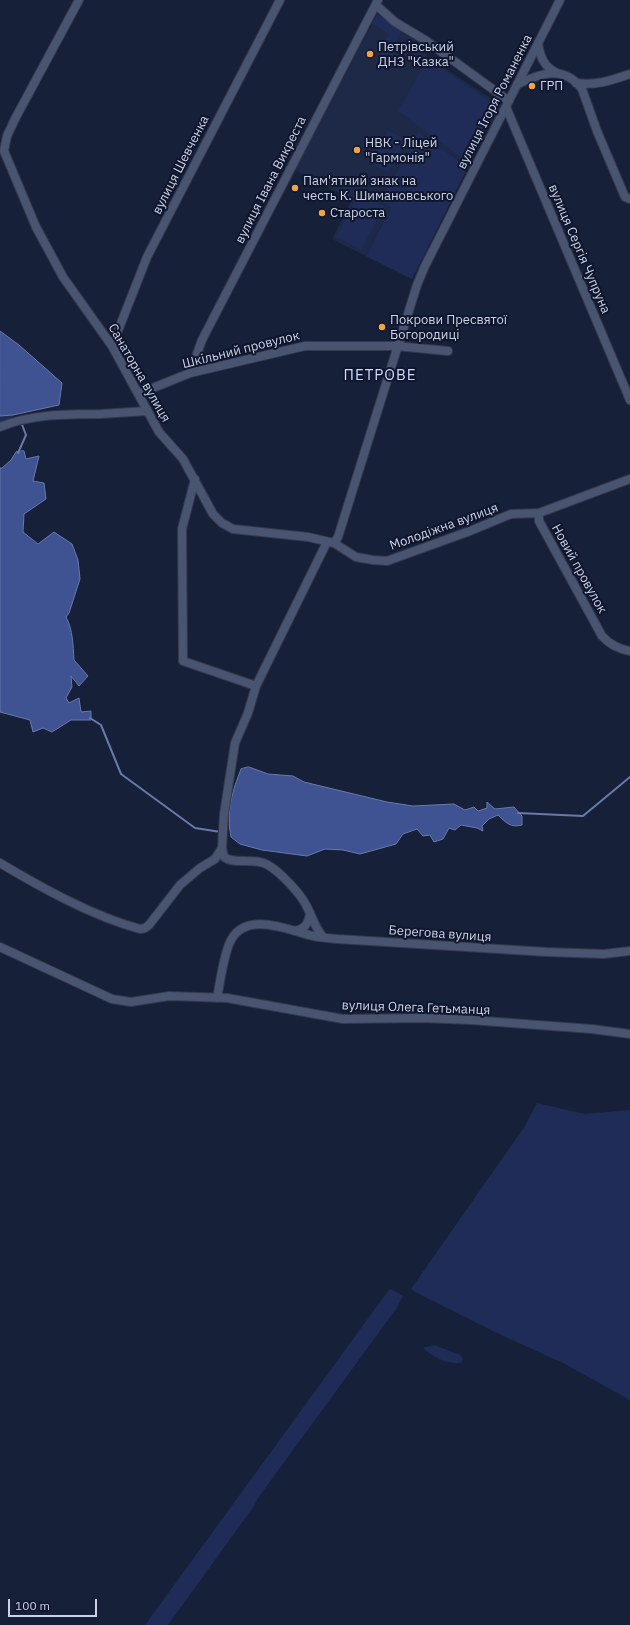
<!DOCTYPE html>
<meta charset="utf-8">
<style>
body{margin:0}
#map{position:relative;width:630px;height:1625px;overflow:hidden;background:#172039;font-family:"IBM Plex Sans",sans-serif}
canvas{display:block}
.scale{position:absolute;left:8px;top:1599px;width:89px;height:18px;box-sizing:border-box;border:2px solid #cbd2e3;border-top:0;padding-left:5px;font-size:12px;line-height:14px;white-space:nowrap;color:#cbd2e3;-webkit-text-stroke:3px #0f162e;paint-order:stroke}
</style>
<div id="map">
<canvas width="630" height="1625"></canvas>
<div class="scale">100 m</div>
</div>
<script>
const ctx = document.querySelector('canvas').getContext('2d');
ctx.lineJoin = 'round';
function fill(path, color) {
  ctx.fillStyle = color;
  ctx.fill(path, 'evenodd');
}
function trace(path, color, width, dash) {
  ctx.strokeStyle = color;
  ctx.lineWidth = width;
  ctx.lineCap = dash ? 'butt' : 'round';
  ctx.setLineDash(dash || []);
  ctx.stroke(path);
}
function label(font, color, halo, rows, align = 'center') {
  ctx.font = font + ' "IBM Plex Sans",sans-serif';
  ctx.lineWidth = 4;
  ctx.setLineDash([]);
  ctx.textBaseline = 'middle';
  ctx.strokeStyle = halo;
  ctx.fillStyle = color;
  for (const [text, x, y, turn = 0] of rows) {
    ctx.save();
    ctx.translate(x, y);
    ctx.rotate((+turn || 0) * Math.PI / 180);
    ctx.textAlign = isNaN(turn) ? turn : align;
    if (halo) ctx.strokeText(text, 0, 0);
    ctx.fillText(text, 0, 0);
    ctx.restore();
  }
}
const built = new Path2D(`
 M377,14L428,49L426,56L501,105L468,167L418,132L381,201L391,206L366,256L332,239L352,200L295,170Z`);
const green = new Path2D(`
 M377,14L402,30L386,60L377,54L389,34L372,24Z
 M428,59L495,105L465,160L398,111Z
 M388,130L406,140L389,172L371,163Z
 M418,132L468,167L412,279L366,256L391,207L381,201Z
 M359,193L384,206L361,250L336,237Z
 M13,415L11,427L0,431V416Z
 M537,1103L584,1114L630,1110V1400L563,1363L499,1334L415,1292L411,1289L525,1126Z
 M391,1289L403,1296L396,1309L258,1498L254,1506L168,1625H145L388,1291Z
 M434,1345L460,1355L463,1359L461,1363C446,1364 434,1358 423,1348Z`);
const water = new Path2D(`
 M0,331L19,345L62,383L59,405L13,415L0,416Z
 M24,451L26,459L39,456L33,481L44,483L46,499L24,514L23,532L38,544L54,532L72,544L78,560L80,579L69,613L66,617C73,630 73,645 74,660L88,676L79,686L71,676L72,687L66,698L69,703L79,698L81,712L91,711V720H71L52,732L43,728L33,732L30,720L0,712V468H2L11,460L16,452Z
 M249,767L268,774L293,776L304,782L387,802L413,806L454,804L465,810L474,807L478,811L487,808V802L495,809L514,807L522,816V825C511,828 506,823 498,815L489,819L482,826L483,831L477,828L461,825L455,830L449,828L443,839L434,842L430,835L423,836L417,829L403,834L396,844L360,854L343,850L325,849L307,856L262,850L240,844L231,837C226,812 232,792 241,769Z`);
const stream = new Path2D(`
 M18,453L26,435L21,422
 M90,718L101,725L121,774L195,828L221,832
 M518,813L583,816L630,777`);
const minor = new Path2D(`
 M79,0L16,117L7,136L4,151L36,227L63,277L112,346L159,432L183,459L213,514L222,523L233,529L308,537L334,543L356,557L373,560L387,561L470,531L511,514L539,513L630,479
 M376,5L395,22L425,40L509,101
 M538,43C540,57 544,67 557,73
 M576,83C596,86 612,80 630,74
 M518,84C541,73 564,65 582,89L597,131L625,197L630,199
 M506,107L630,400
 M112,346L147,257L280,0
 M190,373L202,340L378,0
 M138,394L190,373L305,346H396L448,351
 M0,427C31,414 67,414 101,414C116,413 132,412 147,411
 M195,479L182,529L183,661L256,686
 M539,513V521L602,636C610,645 618,649 630,651
 M334,543L338,537L417,285L425,266L560,0
 M222,848L224,857C234,865 255,857 268,865C280,872 300,893 306,905C312,916 315,928 323,937
 M0,863C42,888 92,916 140,929L145,928L149,925L180,885L200,868L215,859L222,848L224,814L235,743L248,713L256,686L327,542
 M295,931C305,929 309,923 310,913
 M0,947L112,999L131,1002L169,996L227,998L343,1019L423,1018L471,1020L592,1029L630,1034
 M217,998C220,983 224,952 231,940C247,911 288,930 313,936C321,938 330,938 338,939L547,952L604,954L630,951`);
const markers = [
 [370,54,4,"#f3a442"],
 [532,86,4,"#f3a442"],
 [357,150,4,"#f3a442"],
 [295,188,4,"#f3a442"],
 [322,213,4,"#f3a442"],
 [382,327,4,"#f3a442"]
];
const poiNames = [
 ["Петрівський",378,47],
 ["ДНЗ \"Казка\"",378,62],
 ["ГРП",540,86],
 ["НВК - Ліцей",365,143],
 ["\"Гармонія\"",365,158],
 ["Пам'ятний знак на",303,181],
 ["честь К. Шимановського",303,196],
 ["Староста",330,213],
 ["Покрови Пресвятої",390,320],
 ["Богородиці",390,335]
];
const streetNames = [
 ["вулиця Ігоря Романенка",495,102,-63],
 ["вулиця Шевченка",181,165,-63],
 ["вулиця Івана Викреста",271,180,-63],
 ["вулиця Сергія Чупруна",579,249,67],
 ["Шкільний провулок",241,350,-14],
 ["Санаторна вулиця",139,373,60],
 ["Молодіжна вулиця",444,527,-20],
 ["Новий провулок",579,569,61],
 ["Берегова вулиця",440,934,4],
 ["вулиця Олега Гетьманця",416,1008,2]
];
const quarterNames = [
 ["ПЕТРОВЕ",380,376]
];
fill(built, '#1e2847');
fill(green, '#1f2c57');
fill(water, '#3f5392');
trace(water, '#6979aa', 1);
trace(stream, '#6979aa', 2);
trace(minor, '#34394e', 10);
trace(minor, '#495471', 8);
for (const [x, y, r, color] of markers) {
  const dot = new Path2D();
  dot.arc(x, y, r, 0, 2 * Math.PI);
  ctx.fillStyle = color;
  ctx.fill(dot);
  trace(dot, '#0f162e', 1.5);
}
label('13px', '#cbd2e3', '#0f162e', poiNames, 'left');
label('13px', '#cbd2e3', '#0f162e', streetNames);
ctx.letterSpacing = '1px';
label('15px', '#cedbfd', '#0f162e', quarterNames);
ctx.letterSpacing = '0px';
</script>
